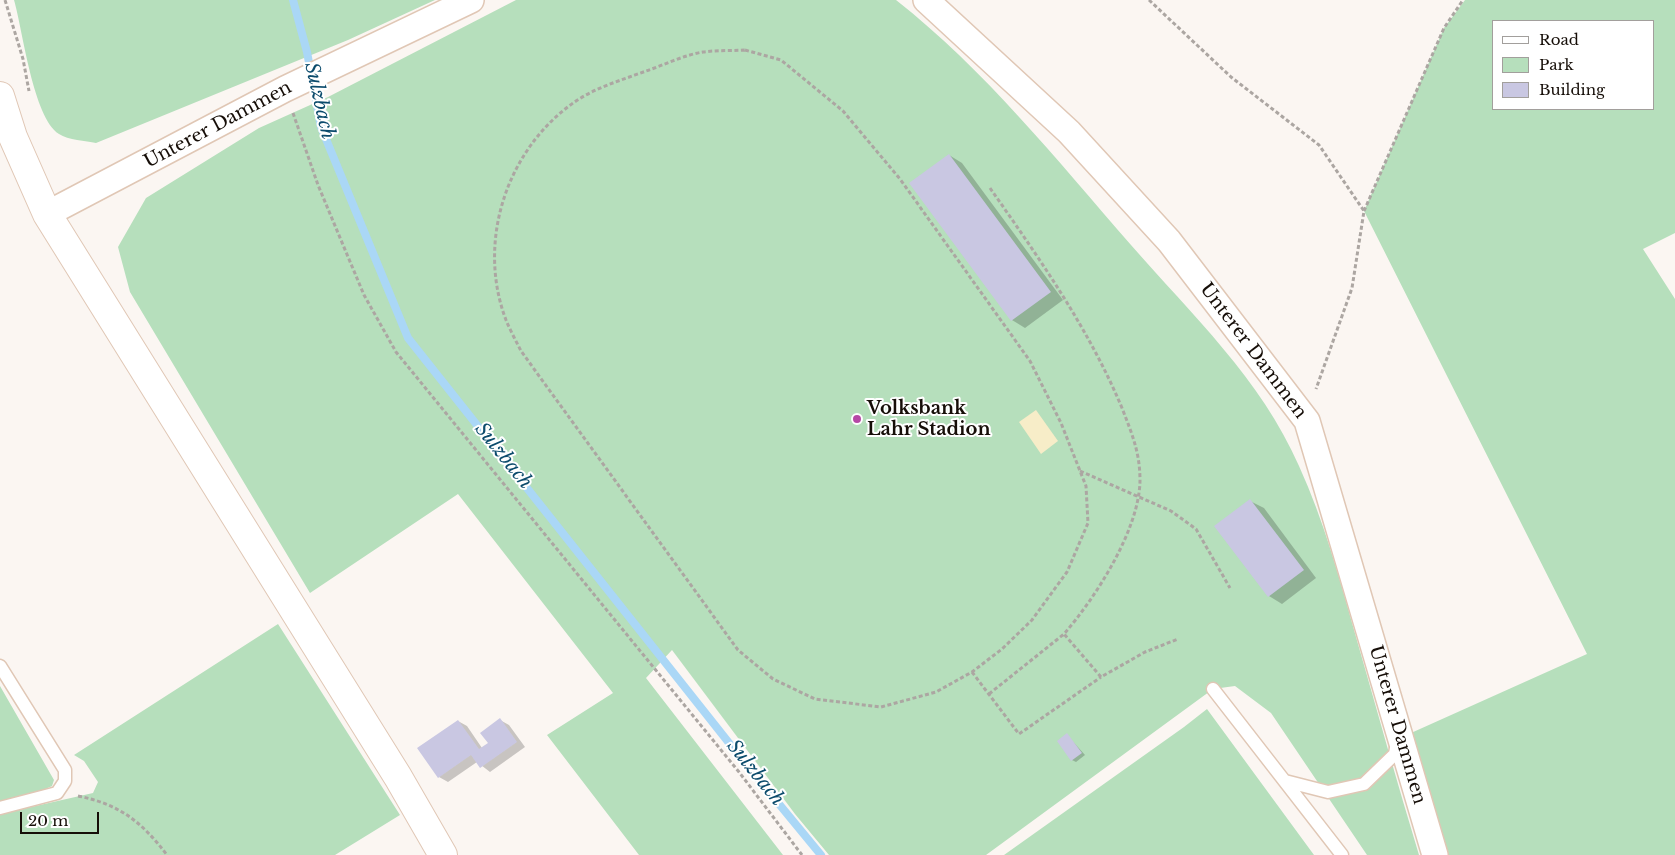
<!DOCTYPE html>
<style>
body{margin:0}
#map{position:relative;width:1675px;height:855px;overflow:hidden;background:#fbf6f2;font-family:"Libre Baskerville",serif}
canvas{display:block}
.legend{position:absolute;left:1492px;top:20px;width:162px;height:90px;box-sizing:border-box;background:#fff;border:1px solid #a29f9c;margin:0;padding:6px 9px;list-style:none;font-size:15px;color:#160e08}
.legend li{display:flex;align-items:center;gap:10px;height:25px}
.legend b{width:25px;border:1px solid #a29f9c}
.scale{position:absolute;left:20px;top:812px;width:79px;height:22px;box-sizing:border-box;border:2px solid #160e08;border-top:0;padding-left:6px;font-size:15px;line-height:18px;white-space:nowrap;color:#160e08;-webkit-text-stroke:4px #fff;paint-order:stroke}
</style>
<div id="map">
<canvas width="1675" height="855"></canvas>
<ul class="legend">
<li><b style="height:6px;background:#fff"></b>Road</li>
<li><b style="height:14px;background:#b6dfbc"></b>Park</li>
<li><b style="height:14px;background:#c9c7e2"></b>Building</li>
</ul>
<div class="scale">20 m</div>
</div>
<script>
const ctx = document.querySelector('canvas').getContext('2d');
ctx.lineJoin = 'round';
function fill(path, color) {
  ctx.fillStyle = color;
  ctx.fill(path, 'evenodd');
}
function trace(path, color, width, dash) {
  ctx.strokeStyle = color;
  ctx.lineWidth = width;
  ctx.lineCap = dash ? 'butt' : 'round';
  ctx.setLineDash(dash || []);
  ctx.stroke(path);
}
function label(font, color, halo, rows, align = 'center') {
  ctx.font = font + ' "Libre Baskerville",serif';
  ctx.lineWidth = 4;
  ctx.setLineDash([]);
  ctx.textBaseline = 'middle';
  ctx.strokeStyle = halo;
  ctx.fillStyle = color;
  for (const [text, x, y, turn = 0] of rows) {
    ctx.save();
    ctx.translate(x, y);
    ctx.rotate((+turn || 0) * Math.PI / 180);
    ctx.textAlign = isNaN(turn) ? turn : align;
    if (halo) ctx.strokeText(text, 0, 0);
    ctx.fillText(text, 0, 0);
    ctx.restore();
  }
}
const green = new Path2D(`
 M14,0H435L348,40L96,143C86,141 68,140 59,134C33,117 23,31 14,0Z
 M516,0H896C985,70 1057,160 1131,245C1192,315 1261,379 1299,466C1324,521 1340,579 1356,637C1377,710 1397,783 1419,855H1367L1271,713L1235,686L1213,689L986,855H829L795,814L672,650L646,678L783,855H639L547,735L613,693L458,494L310,593L130,292L118,247L146,198L259,128L328,97Z
 M1465,0H1675V233L1643,249L1675,299V855H1444L1411,733L1587,654L1364,211L1444,28ZM1494,21H1654V109H1494Z
 M278,624L400,815L335,855H0V814L93,793L98,782L84,761L74,755Z
 M0,686L54,780L52,786L41,791L0,801Z
 M1207,709L1314,855H1004L1184,727Z`);
const sand = new Path2D(`
 M1036,410L1058,441L1041,454L1019,422Z`);
const shadow = new Path2D(`
 M949,155L962,163L1063,300L1025,328L1012,320Z
 M1250,501L1264,508L1316,578L1282,604L1269,596L1216,526Z
 M500,720L509,725L525,747L490,772L477,762L448,782L439,777L458,721L467,726L482,748L489,743Z
 M1067,735L1085,755L1076,762L1072,760Z`);
const stream = new Path2D(`
 M293,0L307,52L321,127L408,338L737,753L821,855`);
const building = new Path2D(`
 M949,154L1051,292L1011,321L909,183Z
 M1250,499L1304,570L1268,597L1214,526Z
 M500,718L517,742L480,768L471,755L438,778L417,748L458,720L479,749L488,743L480,733Z
 M1067,733L1082,753L1071,761L1057,741Z`);
const path = new Path2D(`
 M5,0L23,59L29,91
 M1149,0L1231,77L1319,145L1364,211L1352,288L1316,389
 M745,50L781,60L843,111L900,179L1030,361L1061,423L1086,486L1088,523L1067,572L1032,620L1002,649L972,672L936,692L881,707L815,699L773,679L738,650L521,351C516,341 510,330 506,320C476,241 507,148 576,101C597,87 622,80 646,71C664,65 684,55 703,52C717,50 732,51 745,50Z
 M293,113L318,185L364,295L396,352L739,772L802,855
 M990,188C1039,258 1089,329 1122,408C1132,434 1140,452 1140,481C1139,530 1096,597 1064,634L1101,677L1145,652L1178,639
 M1364,211L1444,28L1463,0
 M1080,471L1171,511L1196,529L1230,588
 M972,672L1019,734L1101,677
 M989,694L1064,634
 M78,796C119,804 142,822 167,855`);
const service = new Path2D(`
 M0,666L65,770V781L57,793L0,808
 M1213,689L1342,855
 M1285,781L1328,792L1364,784L1395,754L1397,742`);
const minor = new Path2D(`
 M926,0L1069,132L1169,241L1307,421L1435,855
 M47,214L285,89L471,0`);
const tertiary = new Path2D(`
 M0,96L13,137L47,214L398,777L443,855`);
const markers = [
 [857,419,5,"#b648a6"]
];
const streetNames = [
 ["Unterer Dammen",218,125,-28],
 ["Unterer Dammen",1253,351,53],
 ["Unterer Dammen",1397,725,74]
];
const poiNames = [
 ["Volksbank",867,409],
 ["Lahr Stadion",867,430]
];
const waterNames = [
 ["Sulzbach",319,101,77],
 ["Sulzbach",503,456,51],
 ["Sulzbach",755,773,51]
];
fill(green, '#b6dfbc');
fill(sand, '#f7edc8');
fill(shadow, '#0003');
trace(stream, '#aad7f6', 8);
fill(building, '#c9c7e2');
trace(service, '#e0c7b5', 15);
trace(minor, '#e0c7b5', 28);
trace(tertiary, '#e0c7b5', 30);
trace(path, '#aca6a2', 3, [4, 2.5]);
trace(service, '#fff', 12);
trace(minor, '#fff', 25);
trace(tertiary, '#fff', 28);
for (const [x, y, r, color] of markers) {
  const dot = new Path2D();
  dot.arc(x, y, r, 0, 2 * Math.PI);
  ctx.fillStyle = color;
  ctx.fill(dot);
  trace(dot, '#fff', 2);
}
label('18px', '#160e08', '#fff', streetNames);
label('bold 18px', '#160e08', '#fff', poiNames, 'left');
label('italic 19px', '#0b4b6c', '#fff', waterNames);
</script>
